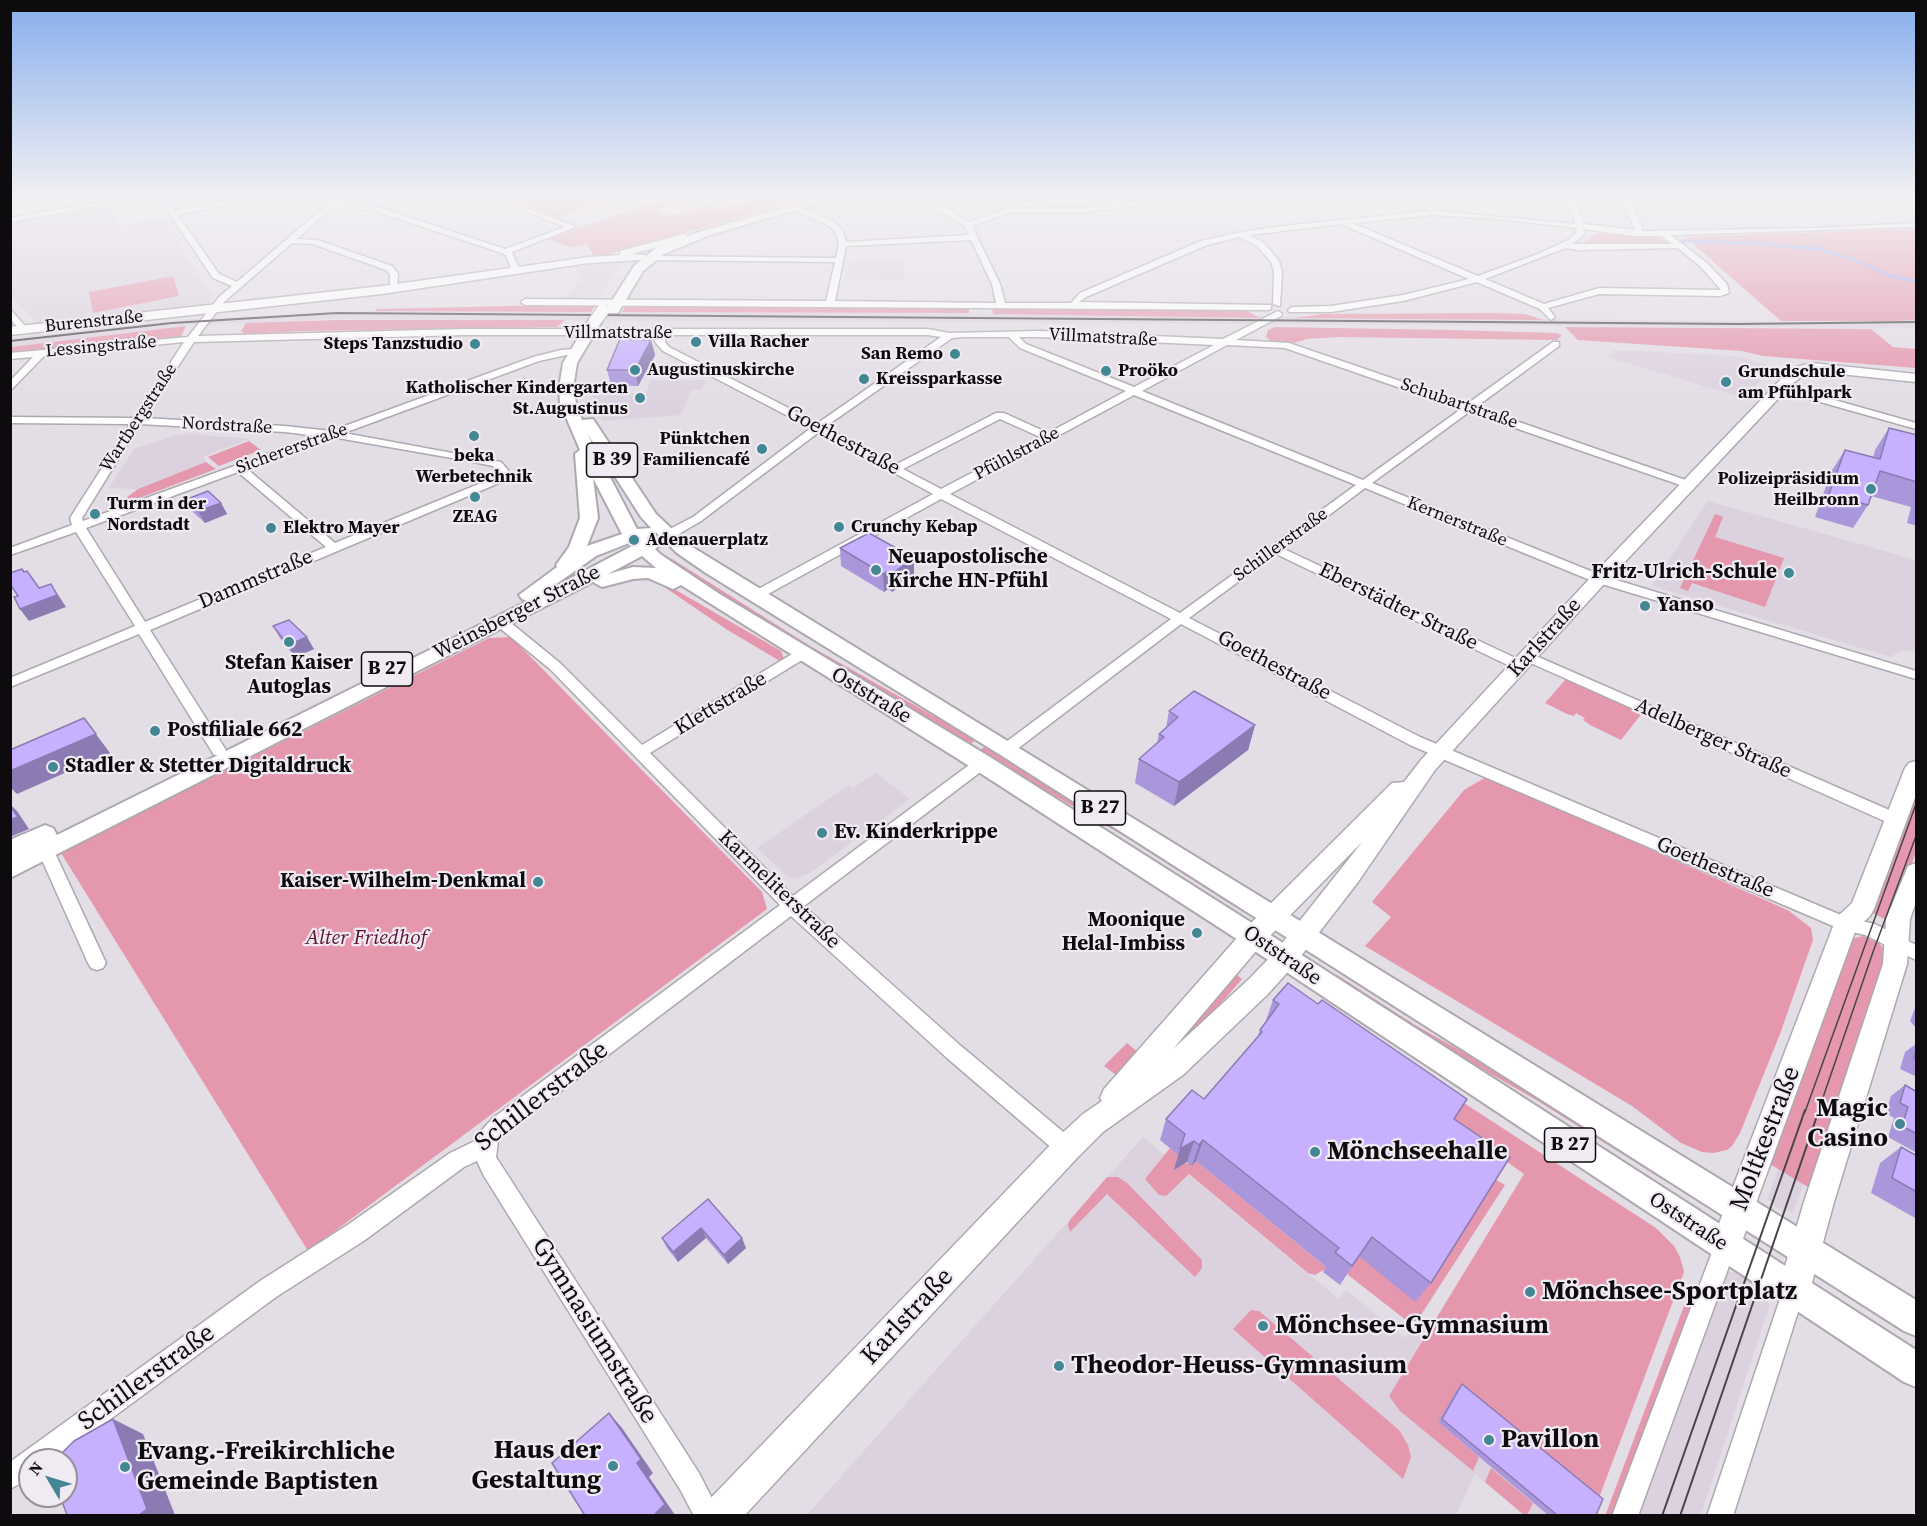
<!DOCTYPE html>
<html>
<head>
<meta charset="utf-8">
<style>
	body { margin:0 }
	#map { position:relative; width:1927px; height:1526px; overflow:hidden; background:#e3dde5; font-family:"Source Serif 4",serif }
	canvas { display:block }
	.frame { position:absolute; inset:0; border:12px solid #0d0b0e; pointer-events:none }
	.north { position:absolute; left:18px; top:1448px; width:60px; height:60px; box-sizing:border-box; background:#f0eaf2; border:2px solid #959197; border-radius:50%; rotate:308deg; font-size:16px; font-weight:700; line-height:24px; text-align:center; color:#0d0b0e }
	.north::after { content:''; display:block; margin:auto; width:21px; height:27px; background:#428793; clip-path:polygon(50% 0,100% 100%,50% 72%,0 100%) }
</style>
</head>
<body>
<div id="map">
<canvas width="1927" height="1526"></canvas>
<div class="frame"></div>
<div class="north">N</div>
</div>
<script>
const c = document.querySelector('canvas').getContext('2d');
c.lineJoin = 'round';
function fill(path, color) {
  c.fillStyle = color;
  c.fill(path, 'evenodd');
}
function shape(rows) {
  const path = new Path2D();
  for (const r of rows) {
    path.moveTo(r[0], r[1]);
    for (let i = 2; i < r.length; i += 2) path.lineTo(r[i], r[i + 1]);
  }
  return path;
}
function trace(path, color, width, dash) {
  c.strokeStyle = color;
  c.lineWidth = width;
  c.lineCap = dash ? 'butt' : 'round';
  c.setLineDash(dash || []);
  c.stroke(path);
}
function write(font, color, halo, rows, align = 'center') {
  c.font = font + ' "Source Serif 4",serif';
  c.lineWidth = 4.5;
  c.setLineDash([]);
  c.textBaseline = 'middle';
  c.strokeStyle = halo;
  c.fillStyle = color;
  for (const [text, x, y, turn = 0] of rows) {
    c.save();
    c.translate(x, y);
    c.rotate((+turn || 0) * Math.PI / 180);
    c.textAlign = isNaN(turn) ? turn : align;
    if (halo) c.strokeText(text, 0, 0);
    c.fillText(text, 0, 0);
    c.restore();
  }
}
fill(shape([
	[110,205,118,226,164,218,197,273,213,293,209,303,205,306,40,326,11,296,10,223],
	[616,261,622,262,599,298,566,298,580,279,574,267],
	[849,262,904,262,904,280,846,279],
	[375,311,951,313,1822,322,1916,320,1916,328,332,319,186,326,11,347,11,338,25,336,190,319],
	[1614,350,1738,356,1774,367,1744,398,1607,357],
	[651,380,706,380,701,390,691,390,681,415,602,421,591,392,646,393],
	[192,434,249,439,203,457,206,462,138,489,109,488,134,449,177,435],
	[1708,501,1916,560,1916,653,1902,650,1891,657,1652,586],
	[876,773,910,799,810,873,796,878,789,878,757,848,849,785,853,788],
	[1143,1137,1339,1299,1346,1290,1405,1338,1414,1326,1604,1474,1588,1515,1523,1515,1475,1474,1456,1515,806,1516],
	[1778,1169,1803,1184,1793,1213,1777,1208,1767,1199],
	[1728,1272,1740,1272,1765,1287,1769,1307,1701,1515,1635,1516,1723,1278]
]), '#dcd1df');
fill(shape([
	[498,197,620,197,555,218],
	[669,197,697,197,658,210,670,216,706,206,720,209,757,197,813,197,605,255,594,256,587,244,570,247,546,239],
	[1916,229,1916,320,1896,321,1781,321,1685,237],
	[1595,234,1655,237,1669,243,1583,243],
	[173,276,179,296,93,313,89,292],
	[596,304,591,312,375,311,377,309],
	[632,306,845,307,969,309,969,313,622,312,625,307],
	[992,307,1243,309,1260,318,993,314],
	[1492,313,1525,314,1544,320,1293,318,1323,314],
	[336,320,565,320,557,327,302,331,245,334,241,331,246,323],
	[186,326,181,337,11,353,11,347],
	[1275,327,1453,330,1556,333,1562,335,1557,340,1338,337,1307,339,1294,343,1271,341,1266,337,1268,330],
	[1565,327,1871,329,1893,347,1916,349,1916,368,1763,356,1742,351,1578,340],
	[249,441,261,450,219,466,208,457],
	[206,462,216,469,126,503,122,501,138,489],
	[1715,514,1723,517,1715,537,1784,558,1765,607,1692,583,1688,591,1680,588],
	[672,559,810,646,976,740,969,745,668,561],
	[657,579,781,651,784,659,778,660,726,629,660,584],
	[511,637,762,892,767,909,308,1251,61,853,489,638],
	[1566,679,1572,679,1643,712,1621,740,1590,725,1583,720,1585,718,1576,713,1574,716,1567,714,1545,703],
	[986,746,1230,899,1227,902,1124,836,978,751],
	[1486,777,1774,904,1789,911,1811,928,1813,940,1780,1034,1740,1133,1732,1146,1727,1150,1713,1153,1702,1152,1681,1143,1632,1106,1365,946,1391,917,1372,902,1464,790],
	[1916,785,1916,852,1890,922,1869,911],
	[1863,936,1879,943,1888,955,1811,1189,1770,1164,1852,939],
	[1236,974,1242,979,1217,1008,1172,1052,1169,1049,1219,996],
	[1337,975,1415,1025,1513,1080,1668,1175,1665,1181,1538,1101,1397,1020,1333,980],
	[1127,1043,1140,1054,1116,1075,1104,1066],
	[1464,1103,1656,1228,1674,1246,1680,1257,1684,1272,1597,1503,1458,1389,1438,1422,1479,1457,1473,1471,1400,1411,1389,1396,1524,1174,1452,1123],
	[1170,1148,1179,1155,1184,1164,1196,1161,1327,1268,1315,1275,1308,1273,1189,1174,1166,1196,1159,1195,1145,1179],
	[1107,1177,1118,1177,1127,1183,1202,1260,1202,1268,1195,1277,1107,1194,1070,1232,1068,1225,1070,1220],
	[1493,1178,1505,1185,1417,1321,1407,1321,1347,1274,1359,1256],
	[1687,1298,1693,1302,1612,1515,1605,1516],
	[1251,1310,1259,1311,1399,1430,1408,1445,1411,1457,1403,1479,1233,1329],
	[1491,1468,1533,1503,1527,1515,1524,1515,1485,1482]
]), '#e497ad');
trace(shape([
	[1682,241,1751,243,1819,249,1855,260,1891,276,1916,281]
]), '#96a4f1', 3);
const street = shape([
	[130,197,146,197,10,222,10,218,130,197],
	[158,197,165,197,175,211,232,200,344,197,337,204,375,206,505,249,565,227,491,197,500,197,576,227,512,252,520,271,516,273,512,271,506,255,493,250,371,210,332,208,297,239,317,240,392,266,398,274,397,290,390,288,390,274,386,270,313,244,292,243,225,301,198,336,465,329,928,329,949,333,1039,331,1223,339,1278,311,1282,314,1281,316,1236,340,1289,343,1467,404,1553,342,1559,342,1559,346,1476,407,1694,483,1694,487,1686,487,1469,412,1372,483,1603,576,1916,671,1916,679,1595,582,1365,488,1284,549,1526,663,1528,666,1526,669,1516,669,1276,554,1189,618,1420,737,1848,918,1875,924,1916,945,1916,960,1865,935,1840,929,1410,745,1181,624,1012,753,1002,753,1000,749,1002,745,1171,619,941,499,759,599,751,599,749,596,751,593,933,494,819,432,701,521,672,538,664,538,664,532,693,517,811,428,663,351,655,342,656,335,465,335,194,342,144,418,285,426,331,431,533,357,561,350,575,349,580,352,539,361,344,433,501,462,508,470,505,479,499,483,150,630,224,747,226,751,224,755,214,755,139,634,10,687,10,678,135,626,76,532,10,555,10,548,72,525,70,518,130,424,10,423,10,417,134,418,184,342,44,356,10,391,10,381,33,357,10,359,10,353,188,337,219,297,232,286,213,278,158,197],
	[330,202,237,282,219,274,178,215,232,204,330,202],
	[665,335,928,335,941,337,818,423,669,347,665,342,665,335],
	[964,337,1009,337,1020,348,1126,391,1048,433,1004,413,996,413,895,465,825,427,952,338,964,337],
	[1019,337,1039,337,1214,345,1134,387,1026,344,1019,337],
	[1227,345,1285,348,1461,409,1363,480,1142,391,1227,345],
	[1134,395,1356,485,1180,613,950,494,1134,395],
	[1000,419,1040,437,941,489,903,469,1000,419],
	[140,424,285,432,317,436,83,521,82,518,140,424],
	[332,437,469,461,493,466,497,471,496,475,491,479,335,543,247,469,332,437],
	[238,472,326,547,145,622,86,528,238,472],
	[899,197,910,197,949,209,969,222,1041,197,1051,197,1021,209,1084,208,1171,197,1188,197,1124,208,1084,212,1008,213,972,226,1000,284,1005,303,1071,303,1080,293,1201,241,1241,232,1283,226,1429,211,1422,197,1428,197,1437,211,1576,224,1566,197,1573,197,1584,224,1635,230,1625,206,1618,197,1626,197,1633,206,1643,231,1817,228,1916,223,1916,227,1671,235,1707,263,1727,284,1729,293,1720,296,1599,294,1548,308,1555,317,1551,320,1540,309,1477,282,1403,301,1331,312,1289,312,1288,310,1292,307,1331,306,1403,295,1469,279,1341,224,1249,235,1263,242,1279,261,1282,272,1280,306,1273,304,1274,272,1271,262,1257,246,1240,237,1207,245,1086,297,1079,302,1271,305,1271,309,1268,310,525,305,521,302,525,299,826,301,835,262,650,260,646,258,650,256,836,258,839,244,835,231,827,225,794,210,797,206,833,221,842,230,846,242,969,235,965,226,943,213,899,197],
	[1434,215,1497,219,1577,228,1576,233,1568,240,1538,254,1478,276,1352,223,1434,215],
	[1584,229,1632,236,1661,236,1672,244,1572,244,1583,236,1584,229],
	[971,240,992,284,996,303,835,301,846,246,971,240],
	[1565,248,1578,250,1678,248,1701,267,1721,290,1599,288,1544,304,1485,279,1565,248],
	[10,309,26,327,26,331,20,331,10,318,10,309],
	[1781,385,1916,423,1916,429,1778,390,1778,386,1781,385],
	[501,618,506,619,560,663,642,745,797,651,807,651,809,654,807,657,650,753,793,896,977,759,987,759,990,763,987,767,804,906,961,1046,1074,1141,1077,1148,1074,1155,1067,1158,1060,1155,947,1058,791,916,507,1132,498,1141,496,1157,699,1473,721,1516,694,1516,681,1491,484,1176,477,1161,464,1167,365,1240,276,1297,55,1460,30,1460,30,1478,10,1489,10,1462,260,1281,349,1224,450,1153,479,1139,482,1130,493,1118,780,905,550,669,496,625,494,622,501,618],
	[1529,653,1903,816,1905,820,1903,824,1897,826,1891,824,1524,660,1522,657,1524,654,1529,653],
	[46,845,52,847,54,851,106,963,103,968,97,970,91,968,88,963,38,851,40,847,46,845],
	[1725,1236,1733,1239,1736,1247,1638,1516,1612,1516,1714,1247,1717,1239,1725,1236],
	[1794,1279,1802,1282,1805,1290,1733,1516,1707,1516,1783,1290,1786,1282,1794,1279]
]);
const secondary = shape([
	[684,234,689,237,688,239,632,254,645,255,645,259,641,260,589,263,382,294,10,335,10,327,382,286,589,257,620,255,620,251,684,234],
	[1812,363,1916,374,1916,382,1812,371,1806,373,1792,384,1605,583,1435,770,1358,882,1294,965,1267,995,1183,1075,1103,1132,1077,1158,744,1516,701,1516,706,1503,1057,1138,1083,1114,1102,1101,1100,1098,1104,1089,1244,930,1392,783,1404,782,1421,760,1593,575,1782,378,1796,367,1812,363],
	[1363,841,1276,951,1249,979,1173,1049,1262,944,1363,841],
	[1916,761,1916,795,1874,909,1870,916,1856,929,1740,1247,1736,1258,1725,1262,1714,1258,1710,1247,1834,924,1837,917,1852,903,1905,768,1909,763,1916,761],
	[1916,863,1916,902,1910,919,1907,964,1834,1202,1810,1290,1805,1301,1794,1306,1783,1301,1778,1290,1804,1202,1883,964,1886,919,1908,866,1916,863]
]);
const primary = shape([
	[824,197,840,197,710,235,664,254,643,271,618,313,608,313,606,310,634,266,656,248,702,231,824,197],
	[595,317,602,321,577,363,573,388,576,403,582,420,593,419,656,514,689,545,1916,1300,1916,1336,1904,1331,999,754,706,573,677,553,665,541,655,549,660,554,718,593,990,757,1244,918,1916,1350,1916,1387,1904,1382,1226,932,974,769,681,585,673,589,648,578,633,579,602,587,593,582,10,878,10,840,45,825,53,828,57,835,528,601,522,599,519,595,557,567,556,565,569,547,580,518,575,454,580,450,560,403,559,388,563,363,590,318,595,317],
	[587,433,641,517,651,528,637,529,587,433],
	[593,478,622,534,587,546,598,518,593,478],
	[656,532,660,537,645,538,653,536,656,532],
	[629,543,632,546,548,590,596,556,629,543],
	[642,556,656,568,633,567,608,574,642,556]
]);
trace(street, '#aea8b0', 3);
trace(secondary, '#aea8b0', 3);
trace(primary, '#aea8b0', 4);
fill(street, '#fff');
fill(secondary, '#fff');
fill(primary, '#fff');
trace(shape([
	[1805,1112,1916,804],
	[1818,1112,1873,952,1916,836]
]), '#484549', 1.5);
trace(shape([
	[1662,1516,1805,1110],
	[1680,1516,1819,1110]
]), '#484549', 2);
trace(shape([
	[10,341,172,323,337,313,1738,324,1916,322]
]), '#484549', 2);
const primaryBridge = shape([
	[595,321,603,310]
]);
trace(primaryBridge, '#aea8b0', 14, []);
trace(primaryBridge, '#fff', 12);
fill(shape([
	[651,340,655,355,638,386,611,385,607,370],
	[1889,428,1917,435,1917,526,1907,523,1911,507,1871,496,1868,505,1853,528,1815,517,1831,472,1845,450,1873,458,1875,450],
	[185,500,221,503,227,514,205,523,192,511],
	[840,548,914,576,892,592,888,589,884,592,841,566],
	[273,626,314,649,295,657,280,638],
	[1169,711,1255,725,1248,750,1174,806,1135,783,1139,759,1157,743,1159,734,1166,728],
	[1273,1000,1454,1119,1431,1283,1415,1302,1359,1256,1340,1285,1323,1272,1326,1267,1196,1161,1192,1166,1187,1162,1174,1170,1178,1155,1160,1140,1166,1119,1204,1099,1257,1038,1260,1030,1265,1023],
	[1917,1003,1917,1029,1910,1021],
	[1917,1041,1917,1077,1900,1069,1905,1052,1916,1044],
	[1905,1085,1917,1110,1917,1153,1888,1137,1894,1118,1886,1113,1891,1096],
	[1901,1147,1917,1156,1917,1219,1871,1193,1880,1163],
	[708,1199,746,1248,728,1264,706,1238,678,1262,667,1248,662,1238],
	[1462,1384,1596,1515,1548,1515,1438,1422,1458,1388]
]), '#aa97db');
fill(shape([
	[651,340,655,355,638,386,635,370],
	[221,503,227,514,205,523,198,511],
	[914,558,914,576,892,592,891,574],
	[887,572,888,589,884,592,883,574],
	[51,584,66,607,29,621,20,609,47,599],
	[307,637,314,649,295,657,288,645],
	[84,718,110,753,17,794,10,787,10,771],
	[1255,725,1248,750,1174,806,1179,782],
	[10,804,17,811,29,829,10,837],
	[1203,1140,1196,1161,1192,1166,1199,1145],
	[1194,1141,1187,1162,1174,1170,1180,1149],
	[701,1228,706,1238,678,1262,673,1252],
	[742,1238,746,1248,728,1264,724,1255],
	[609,1413,622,1428,653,1473,649,1477,675,1515,654,1515,637,1463],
	[113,1419,143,1434,175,1515,139,1515]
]), '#8b7bb2');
const building = shape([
	[620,339,651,340,635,370,607,370,620,339],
	[1889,428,1917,435,1917,482,1880,471,1868,505,1829,494,1845,450,1880,459,1889,428],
	[208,491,221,503,198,511,185,500,208,491],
	[869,533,914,558,891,574,887,572,883,574,840,548,869,533],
	[22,569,24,572,27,571,39,588,51,584,57,595,20,609,14,597,18,596,10,584,10,573,22,569],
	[289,620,307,637,288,645,273,626,289,620],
	[1194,691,1255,725,1179,782,1139,759,1164,737,1159,734,1178,717,1169,711,1194,691],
	[84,718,96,734,10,771,10,750,84,718],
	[10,806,18,817,10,820,10,806],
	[1288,983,1318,1004,1322,1000,1467,1099,1454,1119,1510,1157,1431,1283,1372,1237,1352,1266,1335,1252,1339,1248,1203,1140,1199,1145,1194,1141,1180,1149,1185,1134,1166,1119,1192,1090,1204,1099,1262,1032,1260,1030,1279,1004,1273,1000,1288,983],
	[1917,1048,1917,1059,1914,1058,1917,1048],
	[1905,1085,1917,1092,1917,1134,1902,1126,1908,1107,1900,1103,1905,1085],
	[1901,1147,1917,1156,1917,1192,1892,1178,1901,1147],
	[708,1199,742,1238,724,1255,701,1228,673,1252,662,1238,708,1199],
	[1462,1384,1603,1499,1596,1515,1557,1515,1442,1419,1462,1384],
	[609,1413,641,1459,637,1463,665,1504,654,1515,583,1515,584,1514,552,1463,609,1413],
	[113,1419,147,1509,139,1515,67,1515,60,1496,66,1496,66,1460,55,1460,74,1441,113,1419]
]);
fill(building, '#c6b0ff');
trace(building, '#8b7bb2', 1.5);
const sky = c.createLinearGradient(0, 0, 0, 410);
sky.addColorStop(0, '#87aeec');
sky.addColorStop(0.48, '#f2f0f3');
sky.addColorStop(1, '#f2f0f300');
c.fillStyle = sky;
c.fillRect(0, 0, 1927, 410);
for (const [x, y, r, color] of [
	[696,342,6,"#428793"],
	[475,344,6,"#428793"],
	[955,354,6,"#428793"],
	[635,370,6,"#428793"],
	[1106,371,6,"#428793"],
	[864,379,6,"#428793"],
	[1726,382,6,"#428793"],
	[640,398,6,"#428793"],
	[474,436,6,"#428793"],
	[762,449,6,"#428793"],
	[1871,489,6,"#428793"],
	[475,497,6,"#428793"],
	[95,514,6,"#428793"],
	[839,527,6,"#428793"],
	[271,528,6,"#428793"],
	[634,540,6,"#428793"],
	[876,570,6,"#428793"],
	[1789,573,6,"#428793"],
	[1645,606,6,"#428793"],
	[289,642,6,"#428793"],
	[155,731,6,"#428793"],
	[53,767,6,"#428793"],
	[822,833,6,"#428793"],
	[538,882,6,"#428793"],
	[1197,933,6,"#428793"],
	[1900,1124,6,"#428793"],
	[1315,1152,6,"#428793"],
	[1530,1292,6,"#428793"],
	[1263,1326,6,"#428793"],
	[1059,1366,6,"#428793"],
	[1489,1440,6,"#428793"],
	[613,1466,6,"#428793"],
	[125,1467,6,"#428793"]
]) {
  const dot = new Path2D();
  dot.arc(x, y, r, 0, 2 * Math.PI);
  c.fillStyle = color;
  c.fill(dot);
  trace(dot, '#f0eaf2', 2);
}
write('18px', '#0d0b0e', '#f0eaf2', [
	["Burenstraße",94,322,-6],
	["Villmatstraße",618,333],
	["Villmatstraße",1103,338,3],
	["Lessingstraße",101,347,-5],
	["Schubartstraße",1459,404,19],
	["Wartbergstraße",139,418,-57],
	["Nordstraße",227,426,3],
	["Sichererstraße",292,449,-20],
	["Pfühlstraße",1017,454,-28],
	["Kernerstraße",1457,522,22],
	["Schillerstraße",1281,545,-36]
]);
write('bold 18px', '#0d0b0e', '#f0eaf2', [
	["Villa Racher",708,342],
	["Steps Tanzstudio",463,344,"right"],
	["San Remo",943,354,"right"],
	["Augustinuskirche",647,370],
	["Proöko",1118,371],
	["Grundschule",1738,372],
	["am Pfühlpark",1738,393],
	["Kreissparkasse",876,379],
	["Katholischer Kindergarten",628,388,"right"],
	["St.Augustinus",628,409,"right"],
	["Pünktchen",750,439,"right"],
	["Familiencafé",750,460,"right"],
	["beka",474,456,"center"],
	["Werbetechnik",474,477,"center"],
	["Polizeipräsidium",1859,479,"right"],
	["Heilbronn",1859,500,"right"],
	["Turm in der",107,504],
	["Nordstadt",107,525],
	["ZEAG",475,517,"center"],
	["Crunchy Kebap",851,527],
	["Elektro Mayer",283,528],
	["Adenauerplatz",646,540]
], 'left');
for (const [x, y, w] of [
	[612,460,51],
	[387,669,51],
	[1100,808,51],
	[1570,1145,51]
]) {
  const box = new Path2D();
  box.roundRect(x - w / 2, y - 17, w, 34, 4.5);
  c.fillStyle = '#f0eaf2';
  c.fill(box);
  trace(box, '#0d0b0e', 1.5);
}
write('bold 20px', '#0d0b0e', null, [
	["B 39",612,460],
	["B 27",387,669],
	["B 27",1100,808],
	["B 27",1570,1145]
]);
write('21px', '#0d0b0e', '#f0eaf2', [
	["Goethestraße",843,441,28],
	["Dammstraße",256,580,-23],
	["Eberstädter Straße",1398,607,26],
	["Weinsberger Straße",517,613,-27],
	["Karlstraße",1545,638,-48],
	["Goethestraße",1274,666,28],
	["Oststraße",871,696,31],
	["Klettstraße",721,704,-31],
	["Adelberger Straße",1713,739,24],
	["Goethestraße",1715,868,23],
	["Karmeliterstraße",779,890,44],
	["Oststraße",1282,956,34],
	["Oststraße",1688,1222,33]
]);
write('bold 21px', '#0d0b0e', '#f0eaf2', [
	["Neuapostolische",888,558],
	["Kirche HN-Pfühl",888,582],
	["Fritz-Ulrich-Schule",1777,573,"right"],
	["Yanso",1657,606],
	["Stefan Kaiser",289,664,"center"],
	["Autoglas",289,688,"center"],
	["Postfiliale 662",167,731],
	["Stadler & Stetter Digitaldruck",65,767],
	["Ev. Kinderkrippe",834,833],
	["Kaiser-Wilhelm-Denkmal",526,882,"right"],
	["Moonique",1185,921,"right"],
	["Helal-Imbiss",1185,945,"right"]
], 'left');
write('italic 21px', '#5f1131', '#f0eaf2', [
	["Alter Friedhof",366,939]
]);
write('26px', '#0d0b0e', '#f0eaf2', [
	["Schillerstraße",542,1097,-38],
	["Moltkestraße",1766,1139,-69],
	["Karlstraße",908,1317,-47],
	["Gymnasiumstraße",594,1331,58],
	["Schillerstraße",147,1378,-36]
]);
write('bold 26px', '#0d0b0e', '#f0eaf2', [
	["Magic",1888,1109,"right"],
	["Casino",1888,1139,"right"],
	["Mönchseehalle",1327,1152],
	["Mönchsee-Sportplatz",1542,1292],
	["Mönchsee-Gymnasium",1275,1326],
	["Theodor-Heuss-Gymnasium",1071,1366],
	["Pavillon",1501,1440],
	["Haus der",601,1451,"right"],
	["Gestaltung",601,1481,"right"],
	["Evang.-Freikirchliche",137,1452],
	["Gemeinde Baptisten",137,1482]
], 'left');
</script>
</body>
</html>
